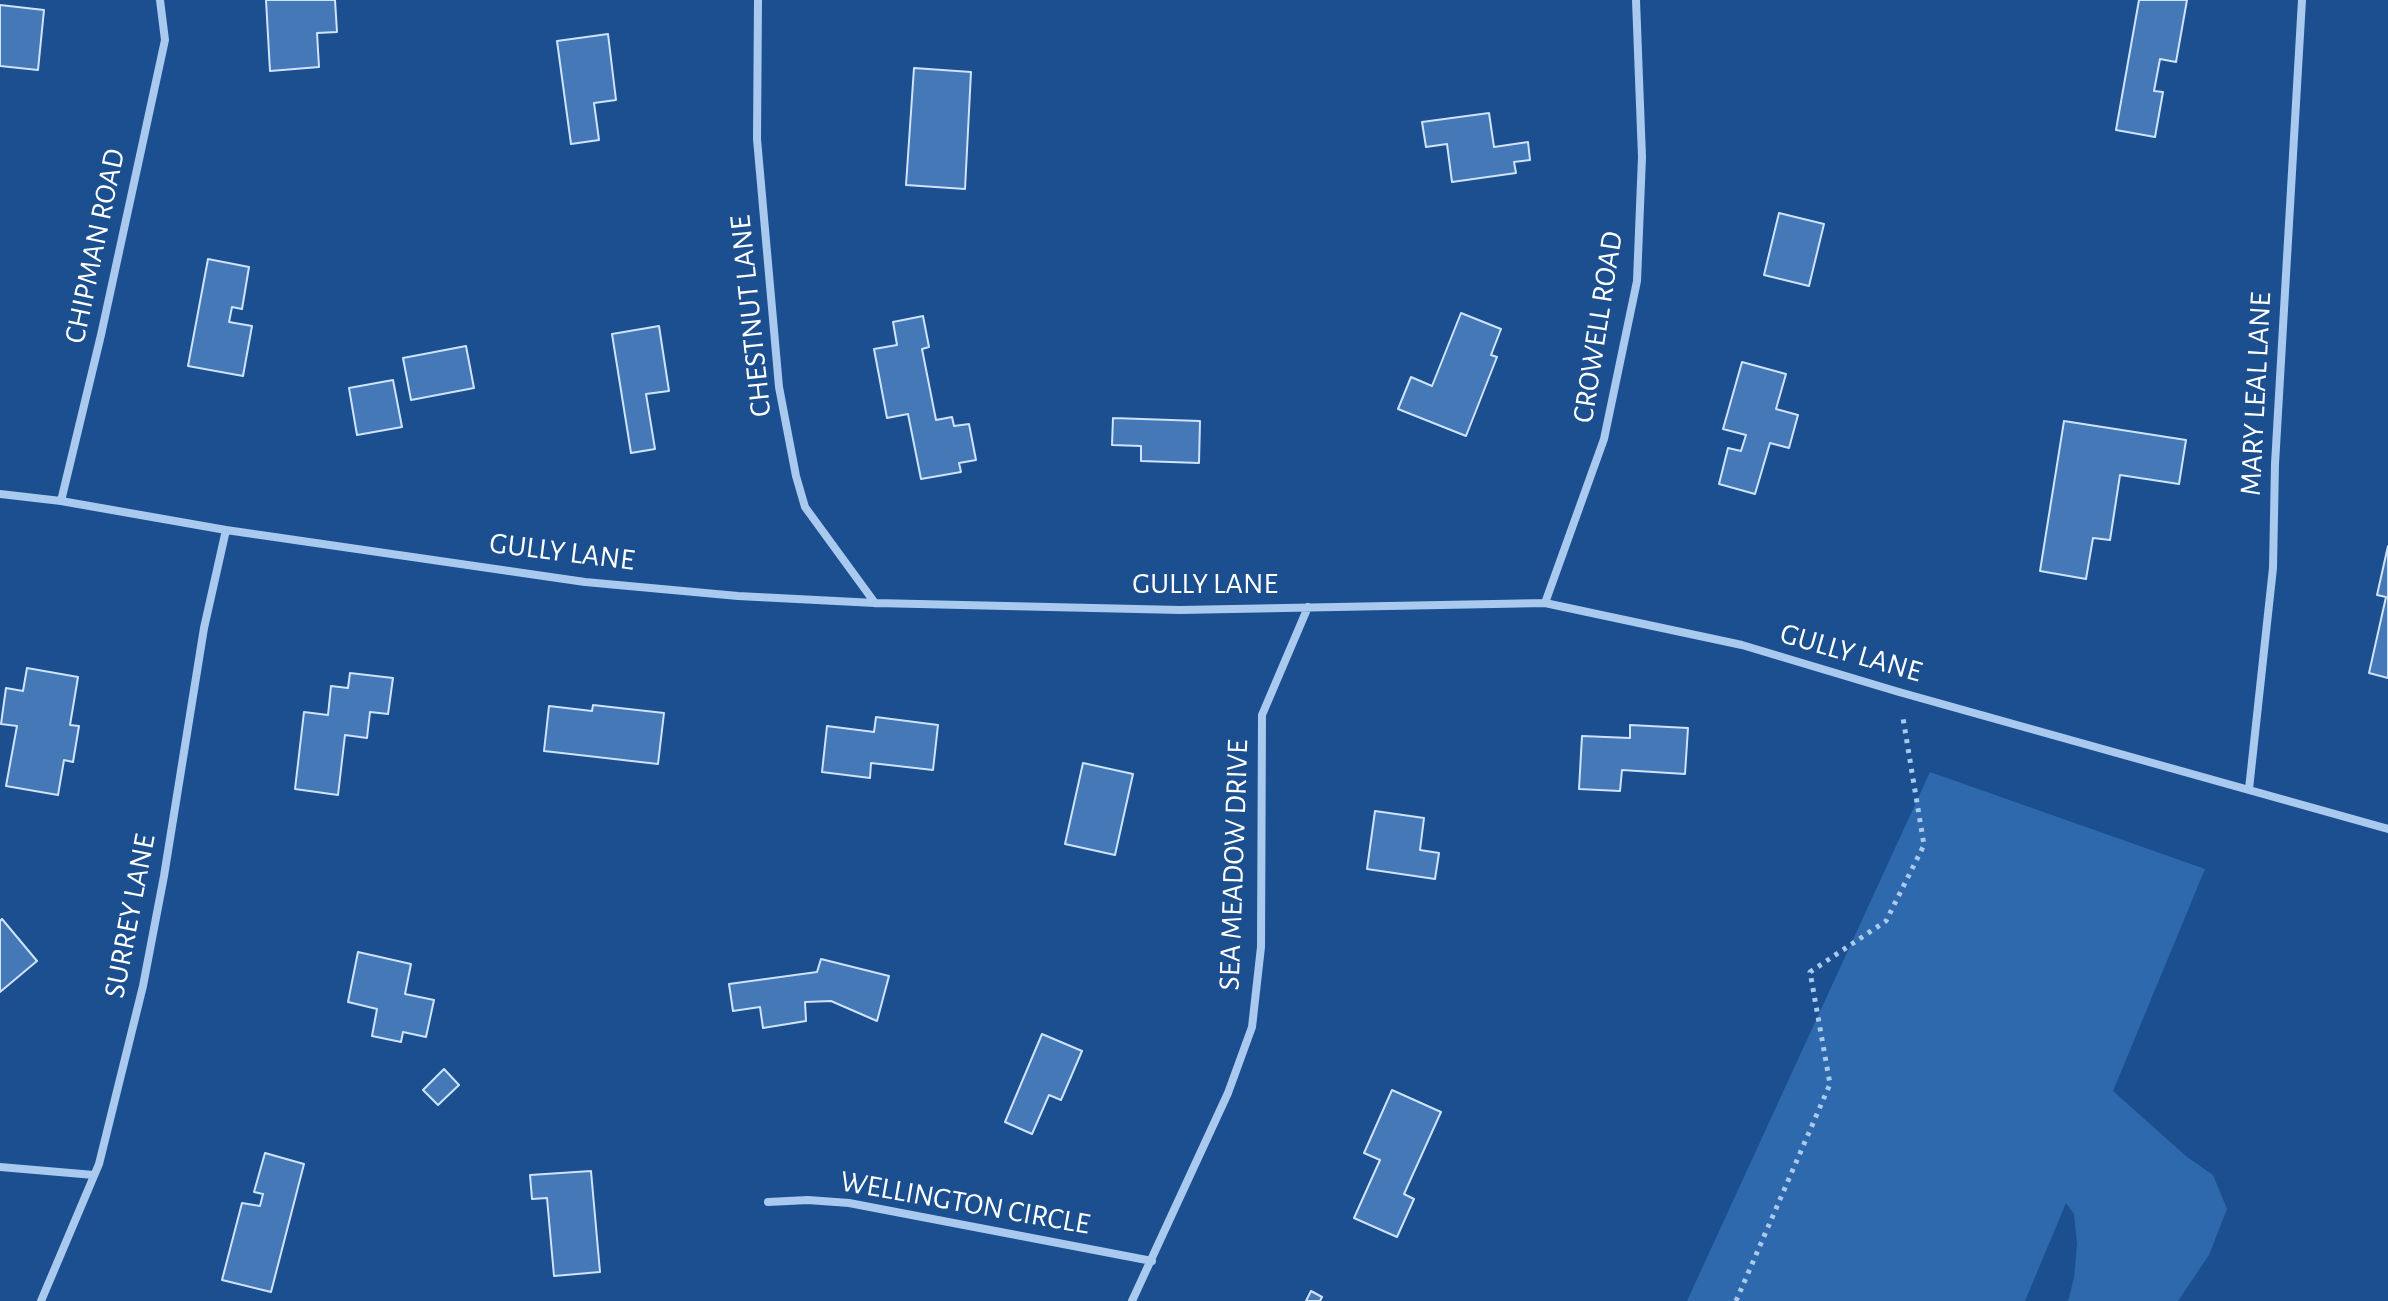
<!DOCTYPE html>
<html>
<head>
<meta charset="utf-8">
<style>
	body { margin:0 }
	canvas { display:block; background:#1b4f8f }
</style>
</head>
<body>
<canvas width="2388" height="1301"></canvas>
<script>
const c = document.querySelector('canvas').getContext('2d');
c.lineJoin = 'round';
function fill(path, color) {
  c.fillStyle = color;
  c.fill(path, 'evenodd');
}
function shape(rows) {
  const path = new Path2D();
  for (const r of rows) {
    path.moveTo(r[0], r[1]);
    for (let i = 2; i < r.length; i += 2) path.lineTo(r[i], r[i + 1]);
  }
  return path;
}
function trace(path, color, width, dash) {
  c.strokeStyle = color;
  c.lineWidth = width;
  c.lineCap = dash ? 'butt' : 'round';
  c.setLineDash(dash || []);
  c.stroke(path);
}
function write(font, color, halo, rows, align = 'center') {
  c.font = font + ' "Alegreya Sans",sans-serif';
  c.lineWidth = 8;
  c.setLineDash([]);
  c.textBaseline = 'middle';
  c.strokeStyle = halo;
  c.fillStyle = color;
  for (const [text, x, y, turn = 0] of rows) {
    c.save();
    c.translate(x, y);
    c.rotate((+turn || 0) * Math.PI / 180);
    c.textAlign = isNaN(turn) ? turn : align;
    if (halo) c.strokeText(text, 0, 0);
    c.fillText(text, 0, 0);
    c.restore();
  }
}
fill(shape([
	[1930,772,2205,869,2113,1091,2187,1157,2213,1175,2227,1209,2209,1255,2178,1301,2068,1301,2074,1278,2077,1244,2074,1214,2066,1203,2025,1301,1687,1301]
]), '#2e69ad');
const building = shape([
	[266,0,335,0,337,32,317,33,319,67,270,71,266,0],
	[2139,0,2187,0,2176,62,2160,59,2154,91,2163,92,2155,137,2116,130,2139,0],
	[0,5,44,10,38,70,0,66,0,5],
	[608,34,616,100,594,103,599,140,571,144,557,41,608,34],
	[914,68,971,72,965,189,906,185,914,68],
	[1489,113,1494,147,1528,142,1530,160,1514,162,1516,173,1452,182,1447,144,1426,147,1422,122,1489,113],
	[1779,213,1824,224,1809,286,1764,275,1779,213],
	[208,259,249,267,242,309,232,307,229,322,252,326,243,376,188,366,208,259],
	[1461,313,1501,329,1491,355,1497,357,1466,436,1398,409,1411,377,1432,386,1461,313],
	[923,316,929,347,922,349,936,420,952,417,954,426,969,424,976,460,959,463,961,472,921,479,908,414,887,418,874,349,897,345,893,322,923,316],
	[659,326,669,391,646,394,655,449,631,453,612,334,659,326],
	[466,346,474,388,411,400,403,358,466,346],
	[1742,362,1786,374,1776,409,1798,415,1789,448,1770,443,1755,494,1719,484,1728,448,1741,451,1746,435,1723,429,1742,362],
	[393,380,402,427,357,435,349,388,393,380],
	[1113,418,1200,421,1199,463,1141,461,1141,446,1112,445,1113,418],
	[2064,421,2186,440,2179,484,2120,475,2110,540,2093,538,2086,579,2040,571,2064,421],
	[2388,546,2388,678,2369,673,2386,597,2377,595,2388,546],
	[27,668,78,677,70,725,79,726,73,762,64,760,58,795,6,786,17,726,1,724,6,688,23,691,27,668],
	[350,673,393,678,388,714,370,712,367,738,345,735,338,795,295,789,304,712,328,715,331,686,348,688,350,673],
	[593,705,664,713,658,764,544,751,549,706,592,711,593,705],
	[876,717,938,725,933,770,871,763,870,778,822,772,827,726,874,732,876,717],
	[1630,725,1688,728,1685,774,1622,770,1620,791,1579,789,1582,736,1630,738,1630,725],
	[1083,763,1133,774,1115,855,1065,844,1083,763],
	[1375,811,1424,818,1420,850,1439,853,1435,879,1367,869,1375,811],
	[2,919,37,961,0,992,0,921,2,919],
	[358,952,411,964,405,994,434,1000,426,1037,403,1032,401,1042,372,1036,377,1009,348,1002,358,952],
	[821,959,889,976,877,1021,831,1001,805,1002,806,1021,763,1028,760,1007,733,1011,729,984,817,972,821,959],
	[1042,1034,1082,1051,1061,1100,1049,1095,1032,1134,1005,1122,1042,1034],
	[444,1069,459,1085,438,1105,423,1090,444,1069],
	[1392,1090,1441,1112,1404,1194,1414,1199,1397,1237,1354,1218,1380,1160,1364,1153,1392,1090],
	[265,1153,304,1164,271,1292,222,1280,242,1203,260,1206,263,1194,254,1192,265,1153],
	[591,1171,600,1272,554,1276,547,1198,532,1199,530,1175,591,1171],
	[1311,1291,1322,1297,1320,1301,1306,1301,1311,1291]
]);
fill(building, '#4478b7');
trace(building, '#cfe3fa', 2);
trace(shape([
	[1736,1301,1830,1084,1810,972,1886,921,1924,845,1903,718]
]), '#a9c9ee', 5, [4, 6]);
trace(shape([
	[758,0,757,139,779,387,796,476,805,507,875,603],
	[0,494,61,501,226,530,585,582,738,596,875,603,1180,610,1545,603,1742,645,1899,692,2388,829],
	[61,501,101,335,165,40,160,0],
	[1545,603,1604,439,1637,281,1642,157,1636,0],
	[2249,789,2273,568,2275,464,2302,0],
	[0,1167,94,1175],
	[768,1202,808,1200,849,1203,1152,1261],
	[41,1301,99,1164,143,986,164,876,204,628,226,530],
	[1132,1301,1228,1093,1252,1027,1261,947,1262,715,1308,607]
]), '#a9c9ee', 8);
write('30px', '#fff', '#1b4f8f', [
	["CHIPMAN ROAD",95,246,-78],
	["CHESTNUT LANE",751,316,-96],
	["CROWELL ROAD",1598,327,-81],
	["MARY LEAL LANE",2256,394,-87],
	["GULLY LANE",562,552,7],
	["GULLY LANE",1205,584],
	["GULLY LANE",1851,653,16],
	["SEA MEADOW DRIVE",1234,865,-88],
	["SURREY LANE",130,916,-79],
	["WELLINGTON CIRCLE",965,1203,10]
]);
</script>
</body>
</html>
